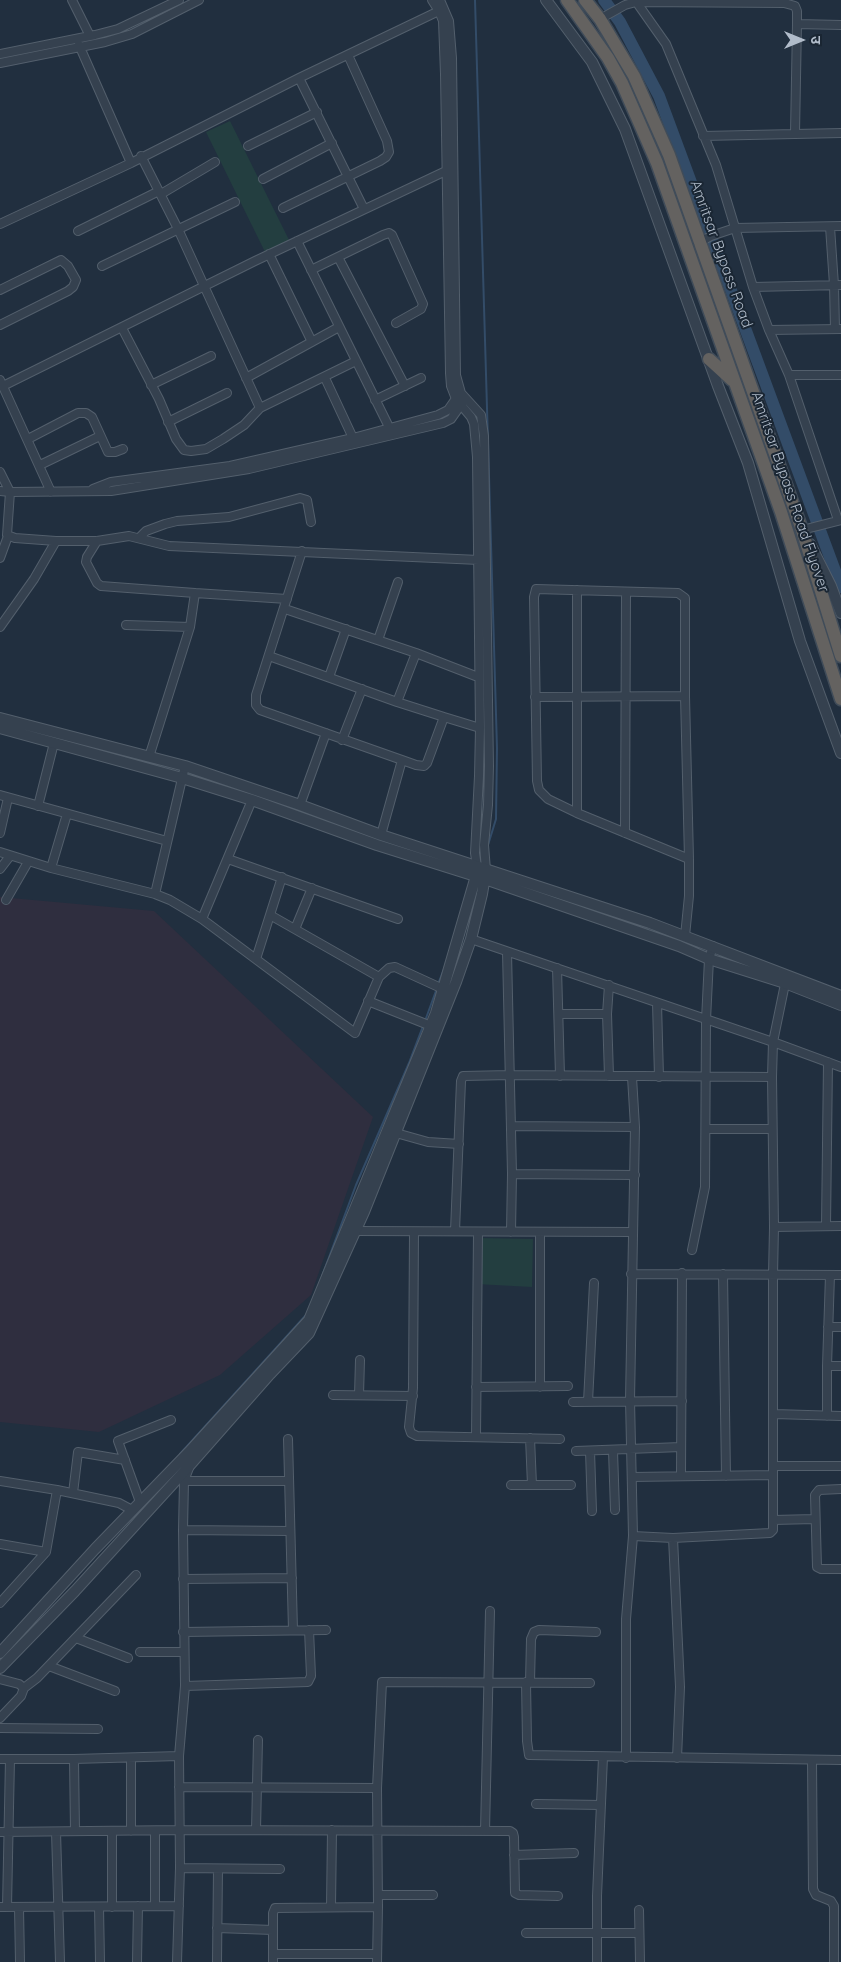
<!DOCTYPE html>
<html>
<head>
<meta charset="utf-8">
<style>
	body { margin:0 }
	#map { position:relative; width:841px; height:1962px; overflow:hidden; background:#212f3f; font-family:Quicksand,"Noto Sans Devanagari",sans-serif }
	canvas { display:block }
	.north { position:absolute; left:776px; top:15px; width:50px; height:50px; -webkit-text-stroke:4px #1a2633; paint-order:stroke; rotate:90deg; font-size:14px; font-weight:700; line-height:20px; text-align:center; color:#b1bcca }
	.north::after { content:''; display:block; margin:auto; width:18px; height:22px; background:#b1bcca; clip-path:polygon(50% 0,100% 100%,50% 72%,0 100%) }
</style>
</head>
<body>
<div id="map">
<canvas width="841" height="1962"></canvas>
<div class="north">उ</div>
</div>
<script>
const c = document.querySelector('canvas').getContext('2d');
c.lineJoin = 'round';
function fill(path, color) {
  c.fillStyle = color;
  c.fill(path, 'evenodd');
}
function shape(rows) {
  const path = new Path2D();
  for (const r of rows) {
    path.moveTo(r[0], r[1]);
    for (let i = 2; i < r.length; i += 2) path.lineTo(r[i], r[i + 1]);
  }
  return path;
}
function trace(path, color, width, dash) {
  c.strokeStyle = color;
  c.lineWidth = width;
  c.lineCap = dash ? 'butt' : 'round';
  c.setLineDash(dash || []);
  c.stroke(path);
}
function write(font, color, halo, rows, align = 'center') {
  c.font = font + ' Quicksand,sans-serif';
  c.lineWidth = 4;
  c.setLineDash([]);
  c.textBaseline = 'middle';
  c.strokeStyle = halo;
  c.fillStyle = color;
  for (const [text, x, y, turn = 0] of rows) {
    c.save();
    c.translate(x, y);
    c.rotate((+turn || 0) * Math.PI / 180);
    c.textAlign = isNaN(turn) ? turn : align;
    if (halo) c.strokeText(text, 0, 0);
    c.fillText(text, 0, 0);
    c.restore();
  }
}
fill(shape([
	[0,897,154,911,373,1117,311,1295,220,1375,99,1432,0,1422]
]), '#2f2e3f');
fill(shape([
	[230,121,289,240,265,252,206,132],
	[477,1238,533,1239,532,1287,476,1284]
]), '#233e40');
trace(shape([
	[475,0,497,748,496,819,488,845],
	[438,984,444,969],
	[425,1021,437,988],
	[322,1276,356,1185,409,1063,423,1026],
	[180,1454,306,1315]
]), '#334c68', 2);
trace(shape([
	[604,0,620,22,659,96,841,587]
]), '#334c68', 12);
const minor = shape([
	[72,0,90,36],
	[432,0,439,11,443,21,445,74,450,373,451,386,456,399,471,417,474,424,477,457,480,728,479,776,475,853,477,867],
	[440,0,449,21,452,58,456,375,461,393,481,415,484,436,489,766,488,805,484,845,486,870],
	[635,0,666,44,716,165,753,287,769,330,789,375,838,520],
	[600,19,625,5,636,2,784,3,795,6,797,11,797,24,841,25],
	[79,45,131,163],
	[0,54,95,35,118,29,179,0],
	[0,63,105,42,132,34,199,0],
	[299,78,364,209],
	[795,133,797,24],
	[703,136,841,133],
	[248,146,317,112],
	[141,156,178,229,260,408],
	[263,179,332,143],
	[161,194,215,162],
	[283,208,380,161,386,157,389,152,387,141,348,55],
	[0,224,131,163,299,78,443,9],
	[830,227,834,285,835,329],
	[78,231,159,191],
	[297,241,389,427],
	[698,243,711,236,735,228,841,226],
	[269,254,312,342],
	[338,257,405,386],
	[102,266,235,202],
	[311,270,383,235,389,233,392,235,423,304,421,309,396,323],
	[753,287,841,285],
	[0,290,61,260,68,266,76,280,73,287,68,291,0,325],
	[122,328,159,399,176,439,184,450,191,451,206,449,223,439,244,425,260,408,356,361],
	[769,330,841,329],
	[789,375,841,375],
	[246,378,339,327],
	[325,378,353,438],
	[0,380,51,492],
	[151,385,211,356],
	[3,386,255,261,450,169],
	[375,400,421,378],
	[168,422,227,393],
	[28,439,78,413,86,413,92,417,108,452,115,452,123,449],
	[40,465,100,436],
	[0,472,10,492,7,535,15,538,56,541],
	[93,489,111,482,230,466,353,438,438,415,448,410,457,397],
	[0,491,10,492,111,491,249,469,443,423,451,419,463,402],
	[802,530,841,520],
	[139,538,146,531,165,524,177,521,229,517,300,498,307,500,311,522],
	[97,541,87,557,86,562,97,583,101,586,195,593],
	[302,551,256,695,256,705,260,710,402,760,381,835],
	[0,558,8,536],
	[577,590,577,813],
	[285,609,416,653],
	[126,625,190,627],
	[0,627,34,579,56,541,97,541,129,536,169,546,479,560],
	[378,640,398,582],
	[269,656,397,702,444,717],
	[329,677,346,629],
	[535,697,685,696],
	[397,702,416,653,478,677],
	[342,740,362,689],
	[149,757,190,627,195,593,287,599],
	[402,760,416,765,424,766,427,763,444,717,480,728],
	[0,795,167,841],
	[300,805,326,733],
	[38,806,54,743],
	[0,833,8,798],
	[625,833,626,592],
	[0,852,51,868,155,894,170,900,202,919,355,1033,379,977,389,968,395,967,443,989],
	[228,859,398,919],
	[51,868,67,814],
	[0,869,10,856],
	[155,894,185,766],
	[6,900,28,862],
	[270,915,379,977],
	[202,919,252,800],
	[295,929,312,888],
	[685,936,689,896,689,859,685,696,685,598,678,593,536,589,534,597,537,781,539,790,548,799,577,813,689,859],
	[471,939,773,1042,841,1067],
	[507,952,512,1174,511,1232],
	[256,959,282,877],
	[557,968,560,1076],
	[368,1001,431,1026],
	[657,1003,659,1077],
	[559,1014,607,1014],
	[609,1076,607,1014,609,985],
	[511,1126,635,1127],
	[707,1129,772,1129],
	[396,1133,428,1142,459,1144],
	[512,1174,635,1175],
	[826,1226,828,1062],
	[774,1227,841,1226],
	[356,1231,633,1232],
	[455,1231,461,1081,463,1076,510,1075,772,1077],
	[414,1232,413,1388,409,1427,411,1433,417,1436,560,1439],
	[692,1250,705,1187,706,1020,709,959,713,946],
	[631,1274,841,1275],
	[723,1274,726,1476],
	[828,1327,841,1327],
	[827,1366,841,1366],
	[476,1387,568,1386],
	[540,1387,540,1232],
	[333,1395,413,1396],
	[359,1395,360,1360],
	[573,1402,682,1401],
	[588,1402,594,1283],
	[774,1414,841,1416],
	[827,1416,827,1366,830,1275],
	[476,1437,478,1233],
	[530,1438,532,1485],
	[288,1439,293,1630],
	[576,1451,681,1447],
	[590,1451,592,1511],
	[613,1451,615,1510],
	[773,1466,841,1466],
	[681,1476,682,1273],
	[632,1477,773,1475],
	[0,1481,57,1490,119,1503,132,1510],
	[184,1481,288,1481],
	[511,1485,571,1485],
	[841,1489,819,1490,815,1495,817,1567,821,1569,841,1569],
	[73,1493,78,1452,125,1460],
	[140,1502,118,1441,171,1420],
	[773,1520,815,1519],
	[183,1530,290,1531],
	[633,1536,673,1538,770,1533,773,1530,773,1275,774,1227,772,1077,773,1042,786,979],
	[673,1538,680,1687,677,1758],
	[0,1544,46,1552],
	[183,1579,292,1578],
	[0,1603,46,1552,57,1490],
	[183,1632,326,1630],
	[76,1638,128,1658],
	[140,1652,184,1652],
	[49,1666,115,1691],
	[0,1679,19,1684,24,1688,21,1696,0,1718],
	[526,1682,527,1741,529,1755,841,1760],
	[530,1682,531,1639,534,1632,539,1630,596,1632],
	[185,1686,308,1682,311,1676,309,1630],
	[24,1688,37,1678,136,1575],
	[0,1728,98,1729],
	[131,1758,131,1831],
	[626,1758,626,1619,633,1536,630,1400,635,1127,632,1077],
	[0,1759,74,1759,179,1756],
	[74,1759,75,1831],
	[812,1760,813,1889,816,1895,831,1901,834,1906,834,1962],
	[179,1787,377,1788],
	[536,1804,601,1805],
	[256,1830,258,1740],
	[155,1831,155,1906],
	[485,1831,490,1611],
	[0,1832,179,1830,510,1831,513,1833,514,1837,515,1893,519,1895,558,1896],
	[56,1832,60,1962],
	[514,1855,574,1853],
	[180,1868,280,1869],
	[378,1895,433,1895],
	[0,1907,179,1906],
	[7,1907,10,1759],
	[99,1907,100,1962],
	[112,1907,112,1831],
	[331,1907,332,1830],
	[19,1908,20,1962],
	[639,1910,640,1962],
	[217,1928,273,1930],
	[526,1933,639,1933],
	[273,1954,273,1913,275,1908,378,1907],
	[137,1962,138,1906],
	[177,1962,180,1868,179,1756,185,1686,183,1530,184,1481,189,1468],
	[217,1962,218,1869],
	[273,1962,273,1954,376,1954],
	[377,1962,378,1907,377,1788,382,1682,590,1683],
	[597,1962,597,1896,603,1757]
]);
const tertiary = shape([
	[546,0,592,62,625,129,718,386,748,463,800,641,841,753],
	[810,544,831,586,841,613],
	[0,718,185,766,300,805,381,835,650,923,841,996],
	[0,728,182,778,252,800,377,845,485,879,679,946,709,959,785,983,841,1005],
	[0,1653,95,1549,189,1452,309,1320,436,1013,476,876,477,867],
	[0,1668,75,1591,190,1465,270,1374,309,1333,364,1212,456,982,471,939,482,894,486,870]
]);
const trunk = shape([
	[567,0,608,58,622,83,657,163,781,512,841,699],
	[585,0,600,19,634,76,669,155,802,530,841,656],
	[709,359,732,380]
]);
trace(minor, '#535f6c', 10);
trace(tertiary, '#535f6c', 12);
trace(trunk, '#404c59', 15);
trace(minor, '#35414f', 8);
trace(tertiary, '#35414f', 10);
trace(trunk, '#646260', 12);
write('15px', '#b1bcca', '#1a2633', [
	["Amritsar Bypass Road",721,254,70],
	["Amritsar Bypass Road Flyover",790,492,71]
]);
</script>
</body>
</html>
